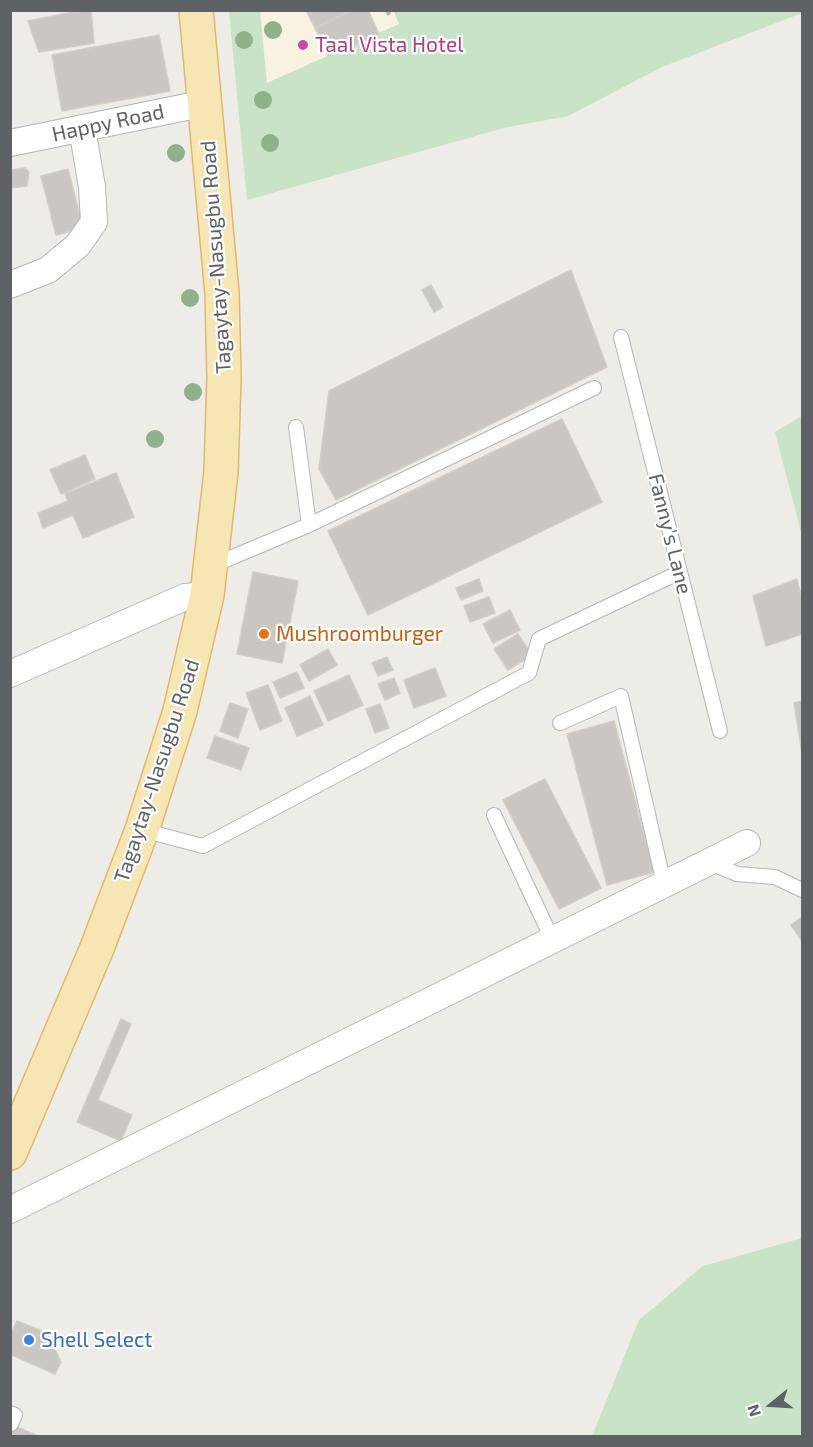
<!DOCTYPE html>
<html>
<head>
<meta charset="utf-8">
<style>
	body { margin:0 }
	#map { position:relative; width:813px; height:1447px; overflow:hidden; background:#eeece6; font-family:"Exo 2",sans-serif }
	canvas { display:block }
	.frame { position:absolute; inset:0; border:12px solid #5e6165; pointer-events:none }
	.north { position:absolute; left:741px; top:1375px; width:60px; height:60px; -webkit-text-stroke:4px #fff; paint-order:stroke; rotate:252deg; font-size:16px; font-weight:700; line-height:24px; text-align:center; color:#5e6165 }
	.north::after { content:''; display:block; margin:auto; width:21px; height:27px; background:#5e6165; clip-path:polygon(50% 0,100% 100%,50% 72%,0 100%) }
</style>
</head>
<body>
<div id="map">
<canvas width="813" height="1447"></canvas>
<div class="frame"></div>
<div class="north">N</div>
</div>
<script>
const c = document.querySelector('canvas').getContext('2d');
c.lineJoin = 'round';
function fill(path, color) {
  c.fillStyle = color;
  c.fill(path, 'evenodd');
}
function shape(rows) {
  const path = new Path2D();
  for (const r of rows) {
    path.moveTo(r[0], r[1]);
    for (let i = 2; i < r.length; i += 2) path.lineTo(r[i], r[i + 1]);
  }
  return path;
}
function trace(path, color, width, dash) {
  c.strokeStyle = color;
  c.lineWidth = width;
  c.lineCap = dash ? 'butt' : 'round';
  c.setLineDash(dash || []);
  c.stroke(path);
}
function write(font, color, halo, rows, align = 'center') {
  c.font = font + ' "Exo 2",sans-serif';
  c.lineWidth = 4.5;
  c.setLineDash([]);
  c.textBaseline = 'middle';
  c.strokeStyle = halo;
  c.fillStyle = color;
  for (const [text, x, y, turn = 0] of rows) {
    c.save();
    c.translate(x, y);
    c.rotate((+turn || 0) * Math.PI / 180);
    c.textAlign = isNaN(turn) ? turn : align;
    if (halo) c.strokeText(text, 0, 0);
    c.fillText(text, 0, 0);
    c.restore();
  }
}
fill(shape([
	[249,10,430,11,256,88]
]), '#faf2e0');
fill(shape([
	[802,10,802,13,662,67,568,116,504,128,247,200,229,11,260,11,267,83,399,24,394,12,396,11],
	[802,416,802,536,775,432],
	[802,1238,802,1436,592,1436,639,1320,703,1266]
]), '#c8e3c6');
const building = shape([
	[84,10,91,10,94,43,39,52,28,21,84,10],
	[306,10,352,10,315,28,306,10],
	[352,10,368,10,379,34,328,56,315,28,352,10],
	[159,35,170,91,62,111,52,55,159,35],
	[25,168,29,172,27,186,10,188,10,170,25,168],
	[68,169,83,228,56,235,41,176,68,169],
	[571,270,607,367,336,500,319,469,329,391,571,270],
	[431,285,443,307,434,312,422,290,431,285],
	[562,419,602,502,368,615,328,531,562,419],
	[85,455,95,479,61,494,50,470,85,455],
	[116,473,134,517,83,538,73,515,43,528,38,513,68,501,65,494,116,473],
	[253,572,298,581,282,663,237,654,253,572],
	[479,579,483,591,461,600,456,588,479,579],
	[797,579,802,601,802,634,766,646,753,596,797,579],
	[489,597,495,613,470,622,464,606,489,597],
	[510,610,520,630,493,643,483,624,510,610],
	[518,634,532,655,508,670,494,649,518,634],
	[328,649,337,665,309,681,300,665,328,649],
	[387,657,393,670,378,676,372,663,387,657],
	[435,668,446,696,414,708,404,680,435,668],
	[297,672,304,688,280,698,273,682,297,672],
	[349,675,363,705,328,721,314,691,349,675],
	[394,678,400,693,385,700,378,684,394,678],
	[268,685,282,721,260,730,246,693,268,685],
	[310,696,323,725,297,736,285,708,310,696],
	[802,701,802,753,794,703,802,701],
	[230,703,248,709,238,738,220,731,230,703],
	[380,704,389,728,375,733,366,709,380,704],
	[614,721,654,872,607,885,567,734,614,721],
	[215,736,249,748,241,770,207,758,215,736],
	[545,779,601,888,559,909,503,800,545,779],
	[802,917,802,941,791,925,802,917],
	[121,1019,131,1024,98,1100,132,1115,121,1141,77,1122,121,1019],
	[17,1321,47,1333,61,1362,55,1374,10,1354,10,1336,17,1321],
	[10,1424,38,1436,10,1436,10,1424]
]);
fill(building, '#cac7c3');
trace(building, '#d2cdc5', 1.5);
const service = shape([
	[621,337,720,731],
	[309,525,594,388],
	[211,566,309,525,296,427],
	[560,723,621,696,664,884],
	[494,815,552,939],
	[142,830,203,846,529,673,539,639,680,572],
	[708,862,737,874,775,877,802,890],
	[10,1413,15,1415,11,1424]
]);
const minor = shape([
	[10,143,206,103],
	[10,285,48,270,78,245,94,222,92,187,82,128],
	[10,674,185,597,207,595],
	[10,1210,747,843]
]);
const primary = shape([
	[10,1153,97,948,142,830,180,711,207,595,221,472,224,378,222,293,196,10]
]);
trace(service, '#b3b6b9', 16);
trace(minor, '#b3b6b9', 28);
trace(primary, '#e1b86d', 36);
trace(shape([
	[387,10,389,15]
]), '#a0c3a7', 4, [6, 3]);
trace(service, '#fff', 14);
trace(minor, '#fff', 26);
trace(primary, '#f5e6b4', 33);
c.fillStyle = '#8fb18b';
for (const [x, y] of [
	[273,30],
	[244,40],
	[263,100],
	[270,143],
	[176,153],
	[190,298],
	[193,392],
	[155,439]
]) {
  c.beginPath();
  c.arc(x, y, 9, 0, 2 * Math.PI);
  c.fill();
}
for (const [x, y, r, color] of [
	[303,45,6,"#d1479c"],
	[264,634,6,"#e8710a"],
	[29,1340,6,"#3f7fe0"]
]) {
  const dot = new Path2D();
  dot.arc(x, y, r, 0, 2 * Math.PI);
  c.fillStyle = color;
  c.fill(dot);
  trace(dot, '#fff', 2);
}
write('21px', '#b23c85', '#fff', [
	["Taal Vista Hotel",315,45]
], 'left');
write('21px', '#5e6165', '#fff', [
	["Happy Road",108,123,-12],
	["Tagaytay-Nasugbu Road",216,257,-94],
	["Fanny's Lane",670,534,76],
	["Tagaytay-Nasugbu Road",157,771,-72]
]);
write('21px', '#c56008', '#fff', [
	["Mushroomburger",276,634]
], 'left');
write('21px', '#366cbe', '#fff', [
	["Shell Select",41,1340]
], 'left');
</script>
</body>
</html>
